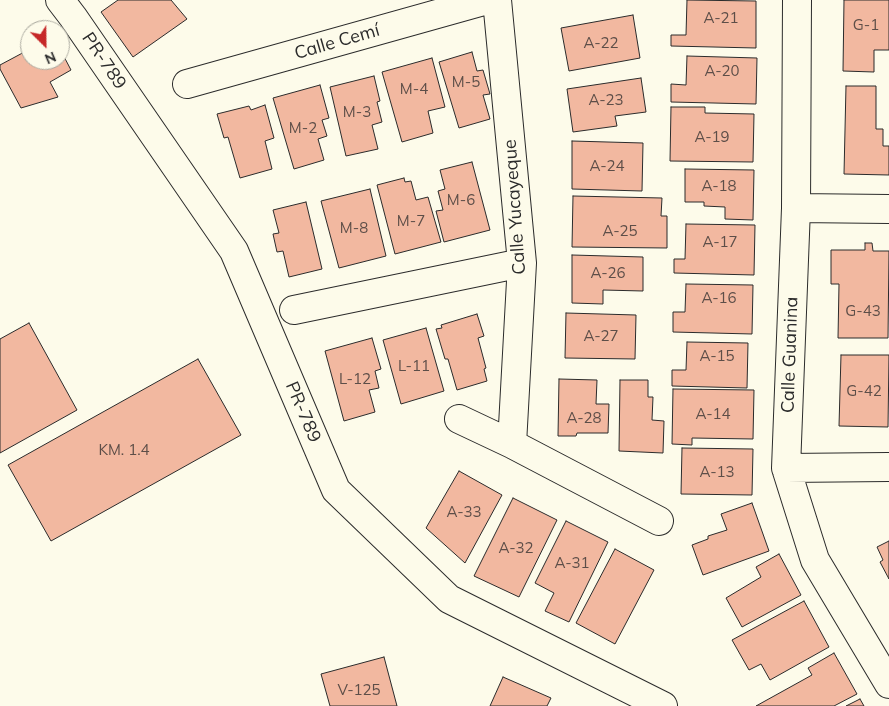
<!DOCTYPE html>
<html>
<head>
<meta charset="utf-8">
<style>
	body { margin:0 }
	#map { position:relative; width:889px; height:706px; overflow:hidden; background:#fdfbea; font-family:Mulish,sans-serif }
	canvas { display:block }
	.north { position:absolute; left:20px; top:20px; width:50px; height:50px; box-sizing:border-box; background:#fdfbea; border:1px solid #a9a89e; border-radius:50%; rotate:157deg; font-size:14px; font-weight:700; line-height:20px; text-align:center; color:#2b2b2b }
	.north::after { content:''; display:block; margin:auto; width:18px; height:22px; background:#c62828; clip-path:polygon(50% 0,100% 100%,50% 72%,0 100%) }
</style>
</head>
<body>
<div id="map">
<canvas width="889" height="706"></canvas>
<div class="north">N</div>
</div>
<script>
const c = document.querySelector('canvas').getContext('2d');
c.lineJoin = 'round';
function fill(path, color) {
  c.fillStyle = color;
  c.fill(path, 'evenodd');
}
function shape(rows) {
  const path = new Path2D();
  for (const r of rows) {
    path.moveTo(r[0], r[1]);
    for (let i = 2; i < r.length; i += 2) path.lineTo(r[i], r[i + 1]);
  }
  return path;
}
function trace(path, color, width, dash) {
  c.strokeStyle = color;
  c.lineWidth = width;
  c.lineCap = dash ? 'butt' : 'round';
  c.setLineDash(dash || []);
  c.stroke(path);
}
function write(font, color, halo, rows, align = 'center') {
  c.font = font + ' Mulish,sans-serif';
  c.lineWidth = 4;
  c.setLineDash([]);
  c.textBaseline = 'middle';
  c.strokeStyle = halo;
  c.fillStyle = color;
  for (const [text, x, y, turn = 0] of rows) {
    c.save();
    c.translate(x, y);
    c.rotate((+turn || 0) * Math.PI / 180);
    c.textAlign = isNaN(turn) ? turn : align;
    if (halo) c.strokeText(text, 0, 0);
    c.fillText(text, 0, 0);
    c.restore();
  }
}
const building = shape([
	[118,0,171,0,187,19,133,57,101,12,118,0],
	[687,0,756,1,756,48,671,46,671,35,686,35,687,0],
	[844,0,889,0,889,50,874,50,874,72,843,71,844,0],
	[633,15,640,58,569,71,561,28,633,15],
	[30,49,30,60,60,60,60,49,71,70,50,82,58,97,21,108,0,69,0,65,30,49],
	[472,52,477,71,483,70,490,94,483,95,490,119,459,128,439,62,472,52],
	[687,56,757,58,756,104,671,102,671,84,686,85,687,56],
	[432,58,445,107,428,111,433,133,402,142,382,72,432,58],
	[374,76,380,101,377,102,382,122,372,125,378,149,346,156,330,87,374,76],
	[641,78,646,112,615,116,617,126,573,132,567,89,641,78],
	[320,85,329,118,322,120,327,136,318,139,324,160,294,169,273,98,320,85],
	[846,86,876,86,876,129,883,129,883,146,889,146,889,175,844,174,846,86],
	[265,105,274,138,265,141,272,169,240,178,228,137,224,138,217,114,249,106,251,110,265,105],
	[671,107,705,107,705,113,754,114,753,162,670,161,671,107],
	[572,141,643,143,642,191,572,189,572,141],
	[472,162,490,230,444,242,436,211,443,210,438,191,445,189,440,170,472,162],
	[685,169,754,170,753,220,725,219,725,207,704,206,704,202,685,202,685,169],
	[404,178,405,182,411,181,416,200,428,197,441,242,395,254,377,185,404,178],
	[370,189,386,256,339,268,321,201,370,189],
	[573,196,662,198,661,216,667,216,667,248,572,247,573,196],
	[306,202,322,269,289,277,283,251,277,252,273,234,279,233,273,210,306,202],
	[686,224,755,225,754,275,674,273,674,259,685,259,686,224],
	[865,243,872,243,873,251,889,251,888,338,838,338,839,284,831,284,831,250,865,250,865,243],
	[572,255,643,257,643,291,603,290,603,304,572,303,572,255],
	[686,284,753,285,752,334,673,332,673,312,685,312,686,284],
	[566,313,636,315,635,359,565,358,566,313],
	[477,314,484,336,478,338,486,368,484,369,487,381,457,390,448,359,445,359,436,329,442,328,441,325,477,314],
	[29,323,77,410,0,453,0,339,29,323],
	[426,328,444,391,401,404,383,340,426,328],
	[372,338,381,369,375,371,379,388,369,390,375,412,344,421,325,351,372,338],
	[687,342,748,343,747,388,672,386,672,370,686,370,687,342],
	[841,355,889,355,888,427,839,426,841,355],
	[198,359,241,435,51,541,8,465,198,359],
	[559,379,597,380,596,404,609,404,608,433,577,433,576,436,558,436,559,379],
	[620,380,648,380,648,397,653,397,652,420,664,421,663,453,619,451,620,380],
	[673,389,754,390,753,439,692,438,692,445,672,444,673,389],
	[682,448,753,449,752,495,681,494,682,448],
	[459,471,502,495,465,563,426,528,459,471],
	[513,498,557,520,519,597,474,576,513,498],
	[752,503,769,551,703,575,692,545,708,539,708,536,727,530,721,514,752,503],
	[566,521,608,542,569,622,545,611,554,593,535,583,566,521],
	[889,541,889,579,880,562,883,560,877,547,889,541],
	[615,549,654,570,615,644,576,623,615,549],
	[779,554,801,595,742,627,726,598,761,577,756,567,779,554],
	[804,601,829,647,770,680,761,664,749,670,732,640,804,601],
	[834,653,857,694,834,706,756,706,812,675,808,668,834,653],
	[384,657,397,706,330,706,321,674,384,657],
	[503,677,551,698,547,706,490,706,503,677],
	[860,699,864,706,846,706,860,699]
]);
fill(building, '#f2b8a0');
trace(building, '#2b2b2b', 1);
const minor = shape([
	[60,0,73,17,234,251,336,490,449,599,663,706],
	[497,0,522,263,512,444],
	[797,0,796,208,786,468,815,560,889,684],
	[187,84,487,0],
	[796,208,889,209],
	[294,310,522,263],
	[459,419,512,444,659,521],
	[786,468,889,467]
]);
trace(minor, '#2b2b2b', 30);
trace(minor, '#fdfbea', 28);
write('15px', '#5d4e48', null, [
	["A-21",721,18],
	["G-1",866,25],
	["A-22",601,43],
	["A-20",722,71],
	["M-5",466,82],
	["M-4",414,89],
	["A-23",606,100],
	["M-3",357,112],
	["M-2",303,128],
	["A-19",712,137],
	["A-24",607,166],
	["A-18",719,186],
	["M-6",461,200],
	["M-7",411,221],
	["M-8",354,228],
	["A-25",620,231],
	["A-17",720,242],
	["A-26",608,273],
	["A-16",719,298],
	["G-43",863,311],
	["A-27",601,336],
	["A-15",717,356],
	["L-11",414,366],
	["L-12",355,379],
	["G-42",864,391],
	["A-14",713,414],
	["A-28",584,418],
	["KM. 1.4",124,450],
	["A-13",717,472],
	["A-33",464,512],
	["A-32",516,548],
	["A-31",572,563],
	["V-125",359,690]
]);
write('18px', '#2b2b2b', '#fdfbea', [
	["Calle Cemí",337,42,-16],
	["PR-789",104,61,56],
	["Calle Yucayeque",515,207,-94],
	["Calle Guanina",790,355,-88],
	["PR-789",303,412,67]
]);
</script>
</body>
</html>
